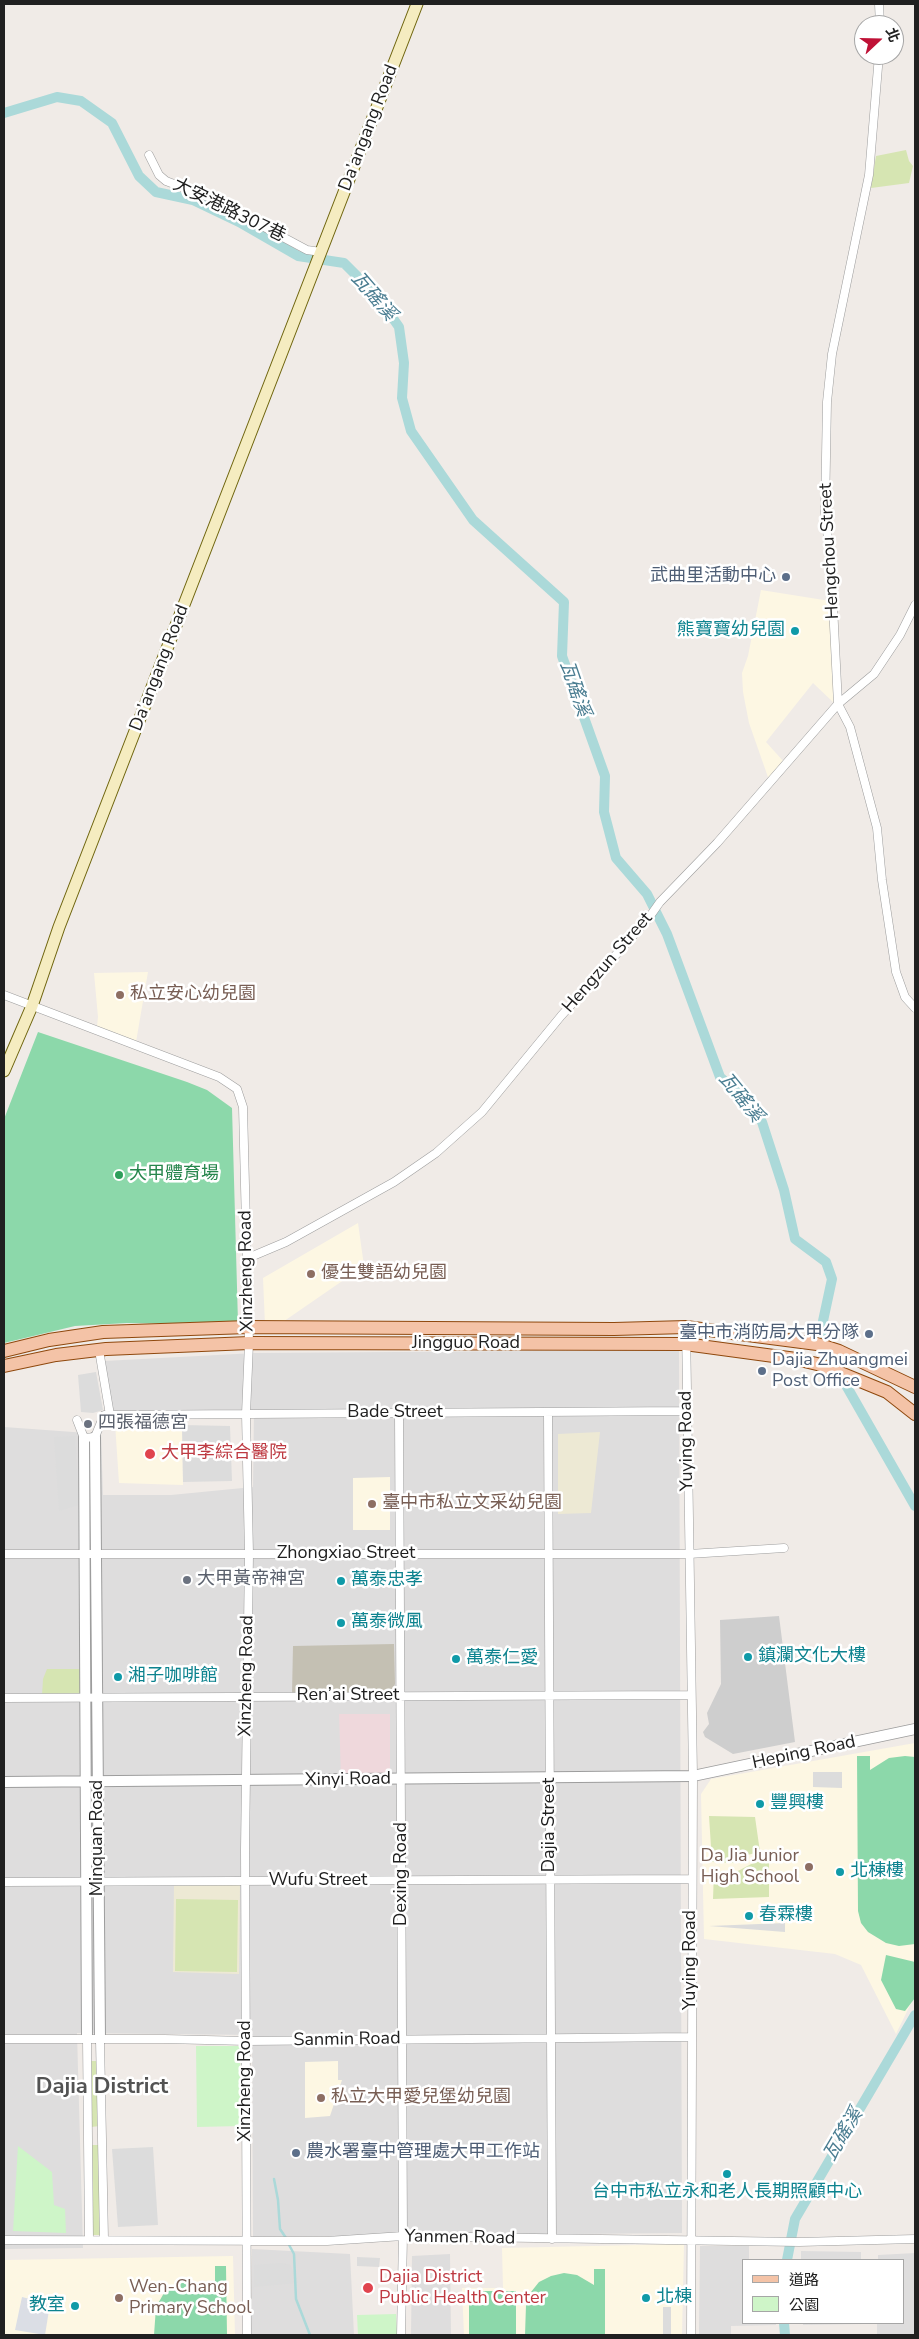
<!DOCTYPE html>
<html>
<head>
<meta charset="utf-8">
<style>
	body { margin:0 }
	#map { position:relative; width:919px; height:2339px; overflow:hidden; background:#f0ebe7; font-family:"Nunito Sans","Noto Sans TC",sans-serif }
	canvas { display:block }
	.frame { position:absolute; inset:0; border:5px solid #202020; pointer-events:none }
	.legend { position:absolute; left:742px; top:2259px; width:162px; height:65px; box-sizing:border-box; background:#fff; border:1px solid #a6a6a6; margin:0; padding:6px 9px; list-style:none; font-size:15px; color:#202020 }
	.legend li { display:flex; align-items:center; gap:10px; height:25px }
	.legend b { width:25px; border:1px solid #a6a6a6 }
	.north { position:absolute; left:854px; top:15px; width:50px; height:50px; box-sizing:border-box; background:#fff; border:1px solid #a6a6a6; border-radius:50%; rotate:69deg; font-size:14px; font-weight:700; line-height:20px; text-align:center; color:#202020 }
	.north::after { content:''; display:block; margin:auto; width:18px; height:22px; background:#bf1136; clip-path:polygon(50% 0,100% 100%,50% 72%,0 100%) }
</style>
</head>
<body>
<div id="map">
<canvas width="919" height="2339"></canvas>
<div class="frame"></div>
<ul class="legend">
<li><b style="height:6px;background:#f4c3a7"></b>道路</li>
<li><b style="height:14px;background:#cef5c8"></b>公園</li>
</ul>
<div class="north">北</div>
</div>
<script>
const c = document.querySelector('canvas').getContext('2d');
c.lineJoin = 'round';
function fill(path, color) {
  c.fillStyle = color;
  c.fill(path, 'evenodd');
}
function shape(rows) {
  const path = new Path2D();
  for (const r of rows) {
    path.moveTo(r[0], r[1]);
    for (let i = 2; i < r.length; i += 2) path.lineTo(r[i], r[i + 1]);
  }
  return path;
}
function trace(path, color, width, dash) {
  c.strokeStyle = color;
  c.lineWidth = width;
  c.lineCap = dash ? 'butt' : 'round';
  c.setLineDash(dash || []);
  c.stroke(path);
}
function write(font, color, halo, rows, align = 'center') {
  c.font = font + ' "Nunito Sans","Noto Sans TC",sans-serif';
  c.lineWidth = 5;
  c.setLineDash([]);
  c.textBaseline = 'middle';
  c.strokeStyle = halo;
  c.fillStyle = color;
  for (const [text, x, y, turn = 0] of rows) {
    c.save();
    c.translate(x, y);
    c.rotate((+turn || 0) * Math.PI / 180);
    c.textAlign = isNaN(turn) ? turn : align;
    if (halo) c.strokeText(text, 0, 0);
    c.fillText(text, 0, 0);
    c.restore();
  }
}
fill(shape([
	[679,1350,682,2233,253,2237,252,2035,77,2033,83,2248,4,2249,4,1427,101,1434,103,1495,171,1495,253,1487,254,1410,112,1412,104,1361,255,1353],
	[700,2246,749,2246,749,2260,743,2260,743,2323,776,2323,776,2325,731,2326,731,2335,699,2335],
	[252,2249,350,2254,354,2335,251,2335],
	[801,2251,861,2252,861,2260,801,2260],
	[915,2253,915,2335,877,2335,877,2323,903,2323,903,2260,878,2260,878,2255],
	[450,2254,451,2335,411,2335,412,2256],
	[803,2323,863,2323,863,2324,803,2325]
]), '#dedddd');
fill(shape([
	[339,1714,390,1714,390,1778,341,1778]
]), '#efd8dc');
fill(shape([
	[761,590,830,601,834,703,813,683,766,742,784,762,769,780,749,723,743,692,742,673,748,656],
	[148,972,136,1042,97,1026,98,1017,94,973],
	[358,1223,364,1266,277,1326,265,1325,263,1278],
	[115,1423,182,1425,183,1485,119,1483],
	[390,1477,390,1530,353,1530,353,1478],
	[915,1743,915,1995,896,2034,861,1965,835,1954,704,1939,701,1794,711,1779],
	[338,2061,338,2080,342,2080,330,2116,305,2118,305,2062],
	[684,2244,682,2335,464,2335,462,2288,503,2288,502,2248],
	[233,2256,235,2335,4,2335,4,2260]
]), '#fdf7e3');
fill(shape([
	[779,1616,795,1742,733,1754,705,1737,703,1732,709,1724,707,1713,721,1684,720,1620]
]), '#cecece');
fill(shape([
	[394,1644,395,1684,390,1694,292,1694,293,1646]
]), '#c4c0b3');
fill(shape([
	[600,1432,591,1513,558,1514,558,1434],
	[174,1883,240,1884,239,1974,173,1972]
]), '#ede9d4');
fill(shape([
	[906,150,909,161,913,166,909,183,871,188,876,156],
	[47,1669,80,1669,80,1696,42,1696,43,1679],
	[709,1816,755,1817,760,1852,747,1855,733,1863,712,1862],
	[769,1861,769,1897,713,1899,714,1871,736,1872,755,1862],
	[176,1899,238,1900,237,1972,175,1971],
	[89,2061,99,2061,100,2126,91,2127],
	[91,2145,100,2145,102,2235,93,2235]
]), '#d6e5b2');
fill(shape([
	[196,2046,240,2046,241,2126,197,2127],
	[18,2146,52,2172,54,2205,65,2209,66,2233,13,2231],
	[396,2314,397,2335,358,2335,357,2315]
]), '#cef5c8');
fill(shape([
	[38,1032,187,1082,207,1090,232,1108,238,1323,236,1325,127,1323,75,1326,4,1343,4,1119],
	[857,1756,870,1756,870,1770,889,1758,905,1756,915,1757,915,1944,899,1946,886,1943,868,1932,861,1923,858,1911],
	[886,1955,915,1962,915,1998,905,2011,896,2009,881,1980],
	[215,2266,226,2266,227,2335,154,2335,156,2307,164,2293,173,2286,185,2282,203,2283,215,2291],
	[594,2269,605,2269,605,2335,525,2335,526,2305,531,2292,539,2282,551,2276,564,2273,577,2275,594,2285],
	[469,2291,516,2291,516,2335,469,2335]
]), '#8cd8aa');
fill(shape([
	[96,1372,103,1410,93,1413,81,1412,78,1375],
	[182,1425,230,1426,232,1481,183,1482],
	[75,1436,79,1505,59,1511,54,1437],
	[813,1772,842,1772,842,1788,813,1787],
	[785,1923,785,1932,709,1926],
	[153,2147,158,2225,118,2227,112,2149],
	[357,2257,380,2258,379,2267,357,2266],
	[281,2263,290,2265,298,2283,254,2287,254,2265],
	[663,2307,671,2307,671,2335,663,2335]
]), '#dcdcdc');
fill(shape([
	[22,2297,50,2304,45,2335,15,2330]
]), '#dbdee5');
trace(shape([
	[274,2179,278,2200,280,2229,286,2238],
	[288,2243,294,2254,296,2299,310,2335]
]), '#abd9d9', 2.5);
trace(shape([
	[4,113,57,97,81,101,112,123,139,176,156,192,193,200,239,222,298,256,344,263,378,297,399,327,404,363,402,398,411,431,473,520,564,602,562,656,605,776,604,812,616,858,647,894,667,934,720,1077,746,1101,762,1122,784,1190,795,1239,826,1262,832,1279,823,1321,823,1345,915,1506],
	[787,2260,795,2219,915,2015],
	[784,2323,785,2335]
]), '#abd9d9', 10);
const minor = shape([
	[879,4,880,25],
	[879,55,869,175,832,354,827,402,825,512,831,567,838,704,850,727,877,828,882,880,896,972,905,997,915,1008],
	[149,155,159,175,166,181,208,197,307,250,321,252],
	[4,995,219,1077,237,1089,243,1107,249,1343,246,1414,249,1554,245,1849,247,2335],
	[248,1258,286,1242,394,1182,436,1153,482,1112,561,1016,648,919,660,902,717,843,838,704,874,674,900,635,915,605],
	[686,1327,693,1776,691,2335],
	[99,1350,110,1415],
	[548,1412,552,2239],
	[399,1413,403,2236,401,2335],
	[77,1420,84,1438,95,1437,104,1415,686,1411],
	[4,1554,689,1554,784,1548],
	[4,1698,691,1695],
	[4,1882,692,1879],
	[4,2039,164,2039,247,2041,691,2037],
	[87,2039,89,2239],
	[100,2040,104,2239],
	[4,2240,327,2241,403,2236,799,2242,915,2239]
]);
const tertiary = shape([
	[95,1437,100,2040],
	[84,1438,87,2039],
	[4,1782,693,1776,915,1729]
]);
const secondary = shape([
	[4,1071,32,1006,59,927,417,4]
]);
const primary = shape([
	[4,1351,49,1340,103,1332,248,1327,614,1329,686,1327,817,1344,839,1351,915,1387],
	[4,1366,56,1355,106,1349,249,1343,685,1344,796,1359,821,1365,887,1392,915,1414]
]);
trace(minor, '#9d9d9d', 9);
trace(tertiary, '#9d9d9d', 12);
trace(secondary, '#6f650e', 13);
trace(primary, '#8f480d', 14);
trace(minor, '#fff', 8);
trace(tertiary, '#fff', 10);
trace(secondary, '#f5ecc0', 11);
trace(primary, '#f4c3a7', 12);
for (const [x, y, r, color] of [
	[786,577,5,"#5c6f8a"],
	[795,631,5,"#0f9aa8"],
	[120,995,5,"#8d6e63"],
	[119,1175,5,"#2e9e5b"],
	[311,1274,5,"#8d6e63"],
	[869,1334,5,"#5c6f8a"],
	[762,1371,5,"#5c6f8a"],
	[88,1424,5,"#6b7280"],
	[150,1454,6,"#e0444e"],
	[372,1504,5,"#8d6e63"],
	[187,1580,5,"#6b7280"],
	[341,1581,5,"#0f9aa8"],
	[341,1623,5,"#0f9aa8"],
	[748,1657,5,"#0f9aa8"],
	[456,1659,5,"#0f9aa8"],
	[118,1677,5,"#0f9aa8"],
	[760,1804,5,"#0f9aa8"],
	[809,1867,5,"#8d6e63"],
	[840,1872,5,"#0f9aa8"],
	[749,1916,5,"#0f9aa8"],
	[321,2098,5,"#8d6e63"],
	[296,2153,5,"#5c6f8a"],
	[727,2174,5,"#0f9aa8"],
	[368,2288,6,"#e0444e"],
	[119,2298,5,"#8d6e63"],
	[646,2298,5,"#0f9aa8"],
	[75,2306,5,"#0f9aa8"]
]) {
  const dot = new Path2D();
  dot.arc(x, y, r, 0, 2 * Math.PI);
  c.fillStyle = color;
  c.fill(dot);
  trace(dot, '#fff', 2);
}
write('18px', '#202020', '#fff', [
	["Da’angang Road",369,128,-69],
	["大安港路307巷",229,211,26],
	["Hengchou Street",830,551,-93],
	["Da’angang Road",160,668,-69],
	["Hengzun Street",608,963,-49],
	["Xinzheng Road",247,1271,-91],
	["Jingguo Road",466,1344],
	["Bade Street",395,1413],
	["Yuying Road",687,1441,-91],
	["Zhongxiao Street",346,1554],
	["Xinzheng Road",247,1676,-89],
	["Ren’ai Street",348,1696],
	["Heping Road",804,1753,-12],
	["Xinyi Road",348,1780,-1],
	["Dajia Street",550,1825,-90],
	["Minquan Road",98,1838,-90],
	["Dexing Road",402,1874,-90],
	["Wufu Street",318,1881],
	["Yuying Road",691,1960,-90],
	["Sanmin Road",347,2040,-1],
	["Xinzheng Road",246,2081,-90],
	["Yanmen Road",460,2238,1]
]);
write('18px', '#4e5e75', '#fff', [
	["武曲里活動中心",776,577],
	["臺中市消防局大甲分隊",859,1334],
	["Dajia Zhuangmei",772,1361,"left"],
	["Post Office",772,1382,"left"],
	["農水署臺中管理處大甲工作站",306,2153,"left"]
], 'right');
write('18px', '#0d838f', '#fff', [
	["熊寶寶幼兒園",785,631,"right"],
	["萬泰忠孝",351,1581],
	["萬泰微風",351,1623],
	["鎮瀾文化大樓",758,1657],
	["萬泰仁愛",466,1659],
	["湘子咖啡館",128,1677],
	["豐興樓",770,1804],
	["北棟樓",850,1872],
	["春霖樓",759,1916],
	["台中市私立永和老人長期照顧中心",727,2193,"center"],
	["北棟",656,2298],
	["教室",65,2306,"right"]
], 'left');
write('18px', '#785e54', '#fff', [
	["私立安心幼兒園",130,995],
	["優生雙語幼兒園",321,1274],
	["臺中市私立文采幼兒園",382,1504],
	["Da Jia Junior",799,1857,"right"],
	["High School",799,1878,"right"],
	["私立大甲愛兒堡幼兒園",331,2098],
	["Wen-Chang",129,2288],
	["Primary School",129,2309]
], 'left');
write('18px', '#27864d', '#fff', [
	["大甲體育場",129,1175]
], 'left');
write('18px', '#5b616d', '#fff', [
	["四張福德宮",98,1424],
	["大甲黃帝神宮",197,1580]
], 'left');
write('18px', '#be3a42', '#fff', [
	["大甲李綜合醫院",161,1454],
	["Dajia District",379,2278],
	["Public Health Center",379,2299]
], 'left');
write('italic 19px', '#4a7d91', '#fff', [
	["瓦磘溪",373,297,49],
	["瓦磘溪",574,689,71],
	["瓦磘溪",740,1098,51],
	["瓦磘溪",844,2135,-59]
]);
write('bold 22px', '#535353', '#fff', [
	["Dajia District",102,2088]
]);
</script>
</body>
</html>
